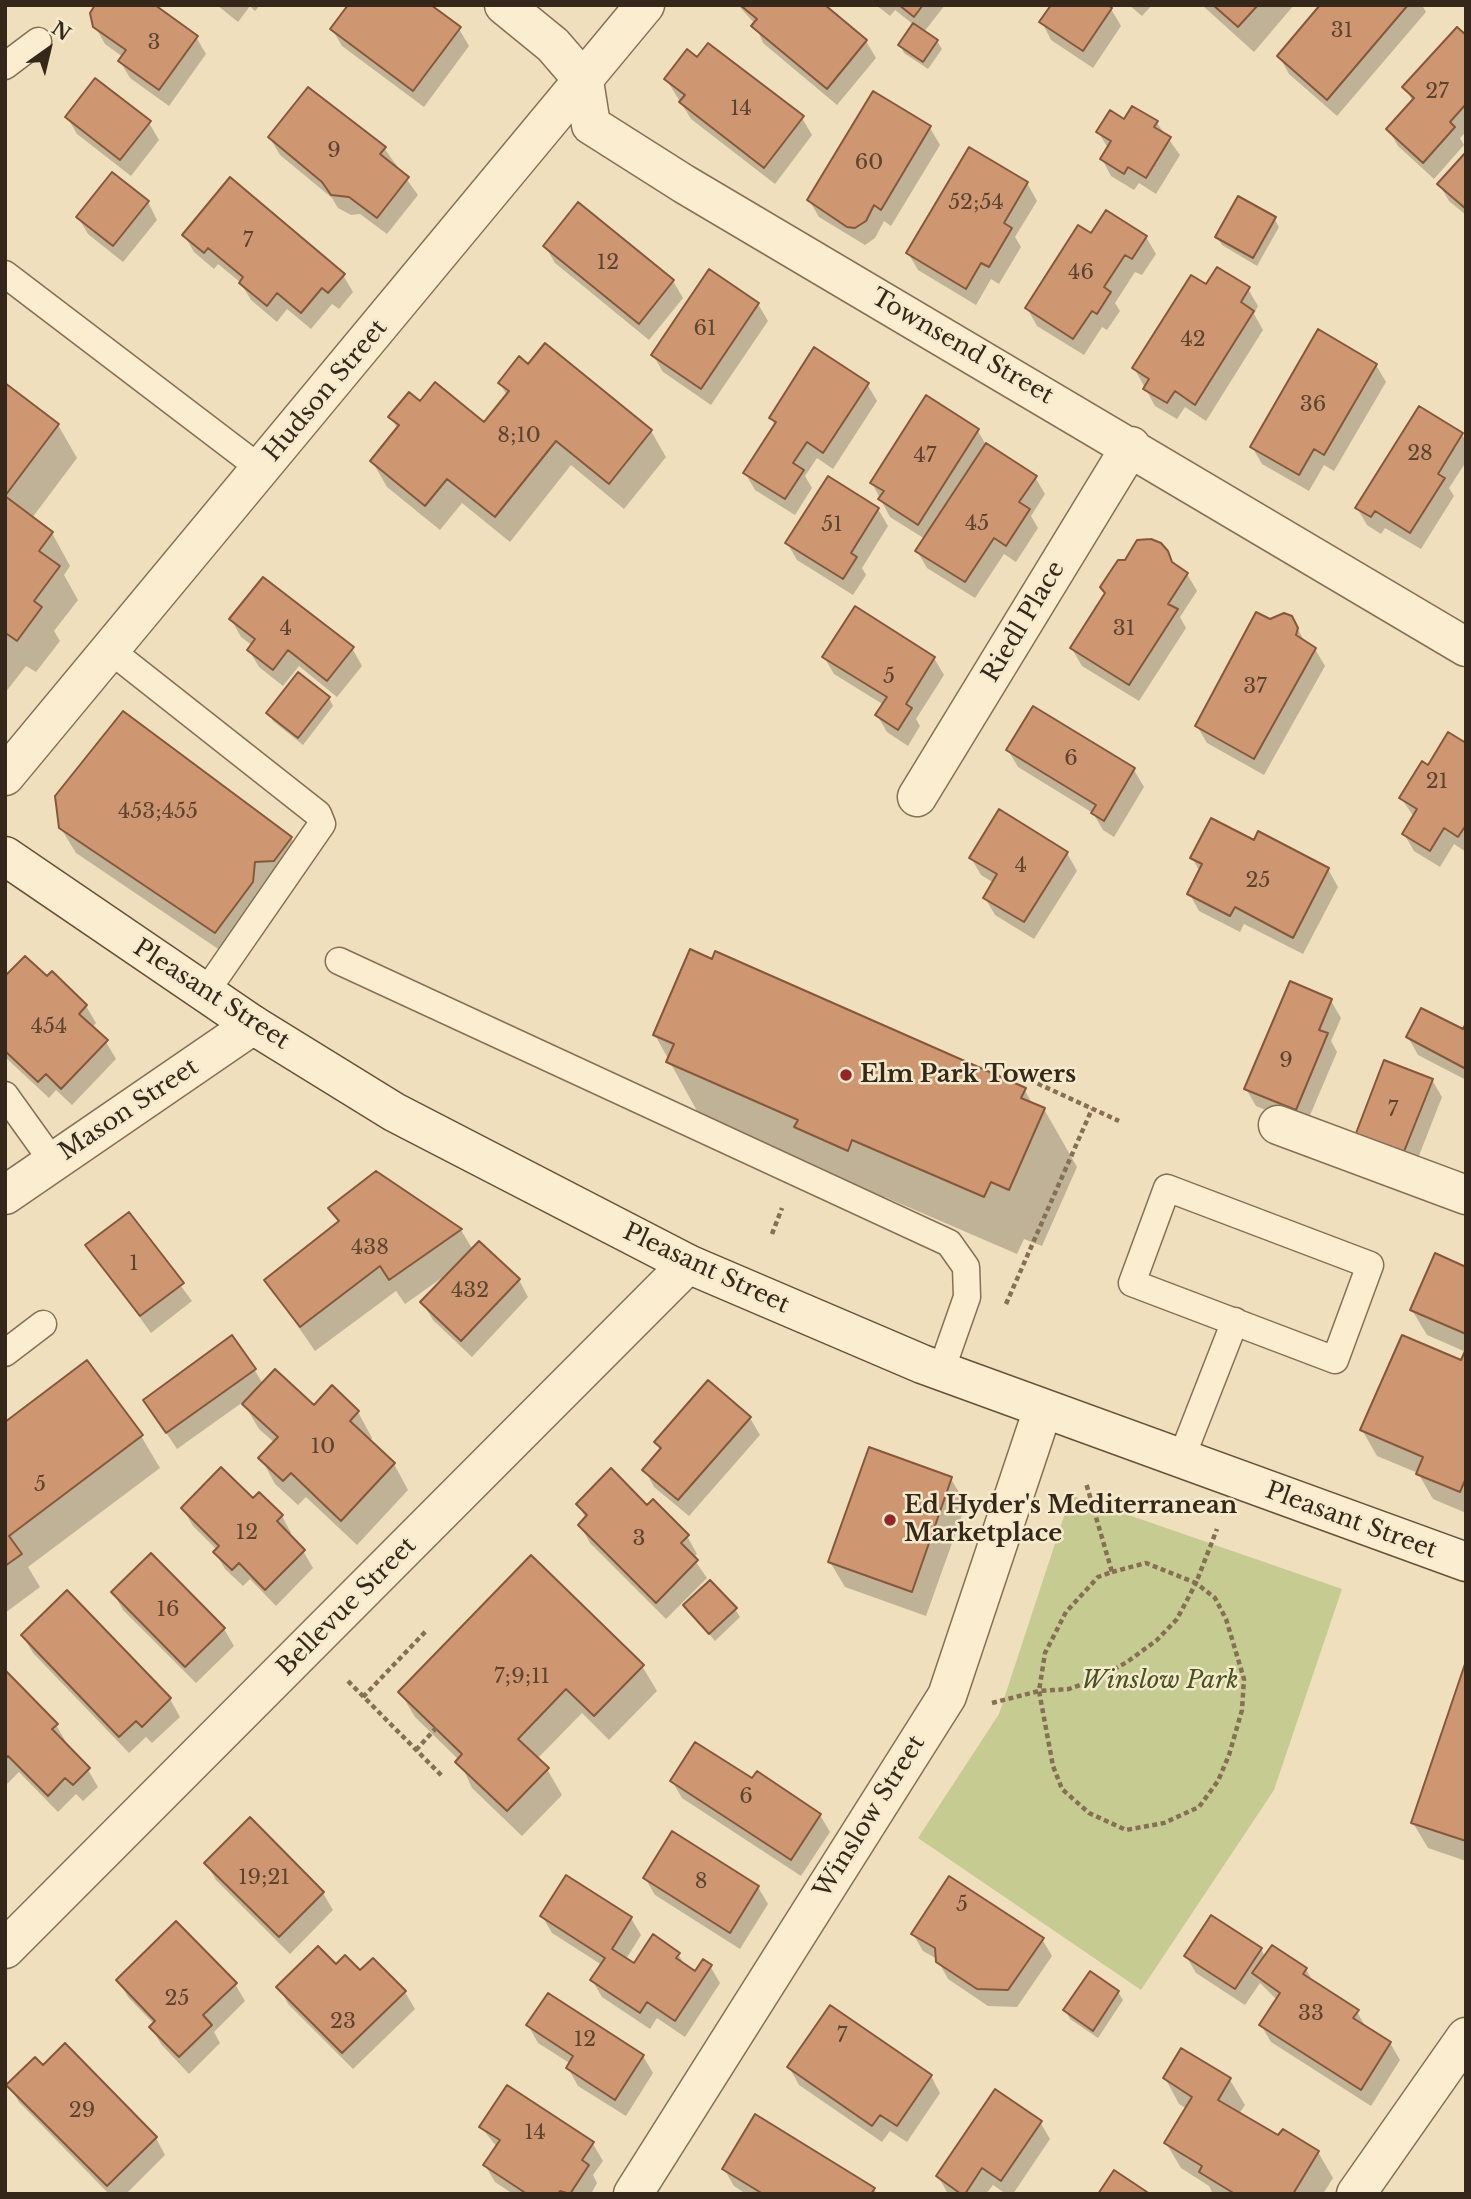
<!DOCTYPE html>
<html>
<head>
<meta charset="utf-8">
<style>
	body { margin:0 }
	#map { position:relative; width:1471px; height:2199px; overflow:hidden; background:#efdfbd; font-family:"Libre Baskerville",serif }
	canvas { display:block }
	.frame { position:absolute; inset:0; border:7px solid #35281b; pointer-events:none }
	.north { position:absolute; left:14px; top:14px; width:70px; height:70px; -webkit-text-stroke:5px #f6eacc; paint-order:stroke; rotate:34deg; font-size:19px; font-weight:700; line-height:28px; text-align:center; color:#35281b }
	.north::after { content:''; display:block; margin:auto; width:24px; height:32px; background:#35281b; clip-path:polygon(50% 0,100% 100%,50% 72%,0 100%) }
</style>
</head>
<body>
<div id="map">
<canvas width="1471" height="2199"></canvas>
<div class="frame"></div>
<div class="north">N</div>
</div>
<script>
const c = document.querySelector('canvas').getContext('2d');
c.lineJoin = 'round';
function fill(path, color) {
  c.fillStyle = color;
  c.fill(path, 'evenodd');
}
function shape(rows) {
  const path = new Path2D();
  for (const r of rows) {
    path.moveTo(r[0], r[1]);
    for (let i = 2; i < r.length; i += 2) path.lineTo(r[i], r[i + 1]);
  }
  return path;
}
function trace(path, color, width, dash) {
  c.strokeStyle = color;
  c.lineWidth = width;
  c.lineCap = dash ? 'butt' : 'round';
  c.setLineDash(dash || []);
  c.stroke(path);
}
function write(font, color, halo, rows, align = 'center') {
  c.font = font + ' "Libre Baskerville",serif';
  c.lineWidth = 5;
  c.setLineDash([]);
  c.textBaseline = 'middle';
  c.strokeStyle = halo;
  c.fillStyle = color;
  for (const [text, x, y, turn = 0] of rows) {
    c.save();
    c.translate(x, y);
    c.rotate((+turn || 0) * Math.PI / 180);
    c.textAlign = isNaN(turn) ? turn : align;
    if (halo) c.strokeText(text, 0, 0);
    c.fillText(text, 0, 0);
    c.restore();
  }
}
fill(shape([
	[1071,1495,1342,1589,1274,1790,1141,1990,918,1838,999,1714]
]), '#c6cc91');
fill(shape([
	[217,5,260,5,255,11,250,6,238,22],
	[738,5,823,5,866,41,876,58,837,105,763,43,755,24],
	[876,5,945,5,924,32,937,41,942,49,928,69,904,53,900,45,914,25,895,10,890,16],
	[1129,5,1152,5,1142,16],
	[1202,5,1294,5,1254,52],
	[1323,5,1422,5,1426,12,1337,116,1289,74,1279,56],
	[1111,9,1121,26,1093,68,1051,40,1042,22],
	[92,21,196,37,206,54,169,106,130,78,120,61,123,57,105,44],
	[332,29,459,29,469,46,424,107,342,46],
	[1466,37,1466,132,1460,138,1464,145,1434,179,1398,146,1388,129,1413,102,1405,87],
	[666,79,802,118,812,135,775,184,691,119],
	[874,93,930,128,940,145,891,226,884,221,875,238,865,245,819,217,809,200],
	[67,117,149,123,159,140,131,176,77,134],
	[1125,121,1157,123,1180,155,1156,194,1139,183,1134,190,1111,176,1102,159,1108,148,1098,132],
	[270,138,384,148,418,195,387,234,360,214,351,215,338,208,332,198,280,155],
	[1466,154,1466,215,1449,201,1439,184],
	[1027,183,1037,201,1015,237,1021,247,999,284,991,279,976,305,918,270,908,253],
	[148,202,157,220,123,262,88,234,78,217],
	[1274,218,1279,227,1257,266,1222,245,1217,237],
	[184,235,343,275,353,292,339,309,332,304,311,329,287,309,277,322,251,300,240,282,218,264,214,269,194,252],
	[1092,235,1146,237,1156,254,1142,275,1135,272,1115,303,1120,311,1107,330,1102,327,1084,355,1037,326,1027,308],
	[545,246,673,281,683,298,649,340,555,263],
	[1207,286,1248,289,1258,306,1254,314,1263,330,1206,421,1185,407,1177,419,1155,406,1134,368],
	[758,304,768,321,711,405,663,372,653,355],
	[1376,365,1386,382,1334,471,1324,465,1309,491,1262,464,1252,447],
	[529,366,651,431,666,457,624,509,571,465,510,542,462,503,440,530,387,487,372,461,398,429,390,417,420,404,484,425,507,396,500,383],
	[867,384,877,401,833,469,817,458,805,476,812,488,795,515,755,490,745,473,775,426,771,418],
	[5,385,58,425,77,458,32,518,52,533,70,566,64,575,78,600,54,631,60,641,36,672,26,666,5,693],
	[926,398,978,431,986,445,1035,477,1045,494,1031,516,1038,528,1016,562,1004,554,975,598,927,568,917,551,925,539,890,517,872,483],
	[1419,409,1462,435,1466,441,1466,462,1449,488,1454,496,1421,549,1385,528,1381,534,1367,525,1357,508],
	[878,509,888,526,862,568,866,575,853,595,797,560,787,543],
	[1167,552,1175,566,1187,574,1197,591,1180,617,1186,628,1139,701,1082,666,1072,649],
	[231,619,352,648,362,666,337,697,299,666,283,686,259,667,249,650,253,646,241,637],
	[1295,623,1305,643,1315,649,1325,666,1264,775,1207,743,1197,726],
	[824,657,934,658,944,675,916,719,920,726,908,746,887,732,877,715,884,705,834,674],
	[329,698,333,706,303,745,273,721,269,713],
	[1466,745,1466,852,1454,844,1440,867,1414,851,1404,834,1414,817,1401,798,1428,768],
	[1008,750,1134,770,1144,787,1114,837,1103,830,1093,813,1018,767],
	[60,827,291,838,305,863,230,957,76,853],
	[1255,842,1328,869,1338,887,1303,954,1244,924,1240,932,1199,911,1189,893,1200,872,1192,858],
	[1067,853,1077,871,1034,939,995,915,985,898,994,883,981,875,971,858],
	[5,979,47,979,86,1006,96,1023,92,1028,106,1042,116,1059,72,1105,56,1090,49,1098,5,1057],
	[1331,1001,1341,1018,1331,1041,1337,1052,1305,1127,1256,1106,1246,1089],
	[1466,1027,1466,1080,1418,1055,1408,1037,1464,1031],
	[655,1035,1024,1089,1033,1105,1044,1109,1077,1167,1042,1246,1024,1239,1017,1254,885,1197,881,1208,702,1120],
	[1432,1080,1442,1097,1411,1176,1365,1158],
	[376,1173,461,1230,473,1250,519,1280,528,1297,472,1357,433,1320,423,1303,446,1275,405,1304,396,1291,315,1351,266,1280,339,1223,330,1209],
	[128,1214,192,1301,151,1333,87,1245],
	[1466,1269,1466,1352,1427,1335,1412,1310],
	[1466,1354,1466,1513,1433,1499,1418,1473,1377,1456,1362,1430,1462,1363],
	[254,1369,263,1384,314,1407,332,1388,358,1412,372,1438,369,1442,394,1464,408,1490,357,1545,306,1497,298,1505,275,1484,261,1458,275,1443,259,1429,243,1402,177,1449,145,1401],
	[750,1418,760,1435,689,1516,654,1487,645,1470,661,1451,656,1443],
	[5,1424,141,1436,160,1468,28,1567,40,1587,5,1613],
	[951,1479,966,1504,926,1616,845,1587,830,1562],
	[253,1501,282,1516,291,1533,289,1536,303,1551,313,1568,276,1606,250,1579,243,1586,225,1569,215,1552,217,1550,193,1526,183,1509],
	[578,1504,647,1507,687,1536,697,1554,693,1558,707,1578,666,1619,590,1543,580,1525,586,1519],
	[113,1592,224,1629,234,1646,196,1683,123,1610],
	[67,1593,170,1699,180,1717,152,1743,146,1737,129,1753,33,1653,23,1636],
	[685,1605,735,1609,740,1617,715,1641],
	[642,1666,657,1691,609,1740,582,1713,537,1759,547,1769,562,1795,522,1836,472,1788,459,1760,415,1717,400,1692],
	[1466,1667,1466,1861,1428,1848,1413,1823],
	[5,1673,56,1725,66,1742,64,1744,88,1770,98,1787,83,1801,76,1794,58,1812,19,1772,5,1786],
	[672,1781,753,1781,820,1815,830,1832,801,1876,682,1798],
	[250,1819,323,1893,333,1910,290,1954,216,1880,206,1863],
	[645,1878,758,1887,768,1904,740,1949,655,1895],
	[542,1916,631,1918,641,1935,626,1959,635,1965,678,1954,686,1967,696,1973,710,1966,720,1983,685,2037,657,2018,650,2029,602,1997,592,1980,602,1965,552,1933],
	[913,1934,1042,1939,1052,1956,1017,2007,988,2006,948,1979,937,1959,923,1951],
	[1261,1949,1265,1957,1306,1969,1314,1984,1357,2012,1367,2029,1390,2043,1400,2060,1371,2106,1271,2042,1261,2025,1277,2000,1260,1983,1245,2005,1196,1973,1186,1956],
	[336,1967,360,1973,405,1992,415,2009,353,2069,288,2004,279,1987],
	[118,1980,235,1984,245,2001,214,2032,220,2043,189,2074,161,2044,151,2027,154,2024,128,1997],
	[1118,1992,1123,2000,1098,2038,1070,2019,1065,2010],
	[528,2025,643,2056,653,2073,626,2116,578,2086,568,2068,571,2064,538,2043],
	[43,2067,156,2138,165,2155,126,2194,109,2194,19,2102,9,2085],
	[789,2067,931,2076,940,2093,907,2142,890,2131,882,2142,799,2085],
	[1165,2078,1230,2080,1245,2105,1239,2114,1279,2138,1318,2152,1333,2178,1323,2194,1213,2194,1209,2186,1181,2168,1166,2143,1187,2109,1179,2104],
	[1040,2122,1050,2139,1013,2194,1006,2194,993,2185,986,2194,948,2194,938,2176],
	[481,2127,593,2144,603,2161,593,2175,597,2183,591,2194,513,2194,495,2182,485,2165,497,2147],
	[724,2169,874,2189,877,2194,746,2194,734,2186]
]), '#0003');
const building = shape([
	[95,5,155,5,198,36,159,90,118,61,126,50,93,27,90,13,95,5],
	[348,5,431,5,461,27,413,91,330,29,348,5],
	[740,5,825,5,867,40,827,89,751,26,757,19,740,5],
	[899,5,923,5,914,17,899,5],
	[1051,5,1108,5,1112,8,1083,51,1039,22,1051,5],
	[1213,5,1258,5,1238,27,1213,5],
	[1320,5,1408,5,1327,100,1277,56,1320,5],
	[913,23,938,40,923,62,898,45,913,23],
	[1457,27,1466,35,1466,104,1450,122,1455,127,1423,163,1386,129,1414,98,1402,87,1457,27],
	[708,43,804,116,764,168,679,102,685,95,664,79,687,49,697,57,708,43],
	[95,78,151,121,120,160,65,117,95,78],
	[308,87,386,147,380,154,409,177,377,218,349,197,331,195,322,182,268,137,308,87],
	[873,91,931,126,881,210,874,205,866,221,855,228,847,227,807,200,873,91],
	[1132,106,1158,121,1154,127,1171,137,1146,178,1128,167,1124,174,1100,159,1111,141,1096,132,1110,110,1124,119,1132,106],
	[969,147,1028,182,1004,223,1012,228,989,267,981,263,966,289,906,253,969,147],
	[1466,152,1466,209,1437,184,1466,152],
	[112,172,149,201,113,246,76,217,112,172],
	[230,177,345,274,328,293,322,288,301,313,277,293,267,306,239,283,243,277,208,248,204,253,182,235,230,177],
	[1238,196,1276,217,1253,258,1215,237,1238,196],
	[578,202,674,280,639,324,543,246,578,202],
	[1106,210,1147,236,1132,259,1125,255,1104,287,1111,292,1097,314,1092,311,1073,339,1025,308,1078,225,1091,233,1106,210],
	[1217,267,1250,287,1241,302,1254,311,1195,405,1175,391,1167,403,1143,389,1149,379,1132,368,1191,275,1206,284,1217,267],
	[709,269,759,303,701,389,651,355,709,269],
	[1318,329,1377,364,1324,455,1314,449,1299,475,1250,447,1318,329],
	[545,343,652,430,609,484,556,441,495,517,447,479,425,506,370,461,399,425,388,417,409,392,420,401,435,382,484,422,509,391,498,383,519,356,528,364,545,343],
	[814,347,869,383,823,453,807,442,793,463,804,470,785,499,743,473,776,422,769,418,814,347],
	[5,383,59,424,5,496,5,383],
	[926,395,979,429,918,525,878,499,884,491,870,483,926,395],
	[1419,406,1463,433,1438,474,1445,478,1410,533,1375,511,1371,517,1355,508,1419,406],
	[986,443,1037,476,1019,502,1030,509,1006,546,994,538,965,582,915,551,986,443],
	[828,476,879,508,851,553,857,557,843,579,785,543,828,476],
	[5,496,53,532,39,551,60,566,34,601,42,607,17,641,7,634,5,636,5,496],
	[1151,539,1161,543,1168,551,1172,562,1188,573,1168,604,1178,609,1129,685,1070,648,1105,593,1100,587,1118,560,1125,560,1137,540,1151,539],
	[263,577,354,647,327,681,288,650,273,670,247,650,255,639,229,619,263,577],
	[855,606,935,657,906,704,912,708,898,730,875,715,887,697,822,657,855,606],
	[1256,612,1270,619,1284,613,1292,616,1298,628,1296,635,1316,648,1254,759,1195,726,1256,612],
	[298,672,330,697,298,738,266,713,298,672],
	[1033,706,1135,768,1104,821,1091,813,1096,805,1006,750,1033,706],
	[123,711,292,837,274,861,255,862,253,882,215,933,59,828,55,796,123,711],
	[1448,732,1466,743,1466,825,1458,837,1444,828,1430,851,1402,834,1417,809,1399,798,1422,761,1428,765,1448,732],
	[999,809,1068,852,1024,922,983,898,997,874,969,858,999,809],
	[1211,818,1254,840,1258,831,1329,868,1293,938,1235,907,1230,916,1187,894,1202,864,1190,858,1211,818],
	[690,949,712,959,715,951,1026,1088,1021,1098,1045,1108,1009,1190,991,1182,984,1197,852,1140,848,1151,794,1127,798,1120,666,1062,674,1044,653,1035,690,949],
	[25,956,47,976,52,971,87,1005,79,1014,108,1040,61,1089,46,1074,38,1082,5,1051,5,976,25,956],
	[1290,981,1332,999,1319,1030,1328,1033,1296,1110,1244,1089,1290,981],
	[1421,1008,1463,1029,1466,1023,1466,1069,1406,1037,1421,1008],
	[1384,1060,1433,1079,1401,1159,1353,1141,1384,1060],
	[376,1171,462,1229,389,1280,380,1266,300,1327,264,1280,339,1221,328,1208,376,1171],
	[129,1212,184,1283,140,1316,85,1245,129,1212],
	[479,1241,520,1279,461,1341,420,1302,479,1241],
	[1435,1253,1466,1267,1466,1334,1410,1310,1435,1253],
	[232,1335,256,1369,166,1433,143,1400,232,1335],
	[1402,1335,1461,1360,1466,1349,1466,1478,1460,1492,1416,1474,1423,1457,1360,1430,1402,1335],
	[87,1360,143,1435,9,1536,22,1554,5,1566,5,1422,87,1360],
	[275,1369,314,1405,332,1385,359,1411,350,1421,395,1463,341,1521,291,1473,283,1481,258,1458,278,1437,242,1404,275,1369],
	[708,1380,751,1417,678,1500,642,1470,661,1448,654,1442,708,1380],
	[869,1447,952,1477,912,1592,828,1562,869,1447],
	[221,1467,253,1498,259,1492,283,1515,277,1521,305,1550,265,1590,239,1563,232,1570,213,1552,219,1546,181,1508,221,1467],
	[611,1468,647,1505,653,1499,689,1535,681,1543,698,1560,656,1603,578,1525,587,1515,576,1504,611,1468],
	[151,1553,225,1628,185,1667,111,1592,151,1553],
	[531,1555,644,1665,594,1716,566,1689,518,1739,549,1768,507,1811,455,1762,462,1754,398,1692,531,1555],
	[710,1580,737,1608,709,1634,683,1605,710,1580],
	[67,1590,171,1698,142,1727,136,1721,119,1737,21,1635,67,1590],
	[1466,1661,1466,1841,1411,1823,1466,1661],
	[5,1670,58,1724,52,1729,90,1768,73,1785,65,1778,48,1796,8,1756,5,1759,5,1670],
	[695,1742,752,1778,757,1771,821,1814,791,1860,670,1781,695,1742],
	[250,1817,324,1892,279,1937,204,1863,250,1817],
	[672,1831,759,1886,730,1933,643,1878,672,1831],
	[566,1875,632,1917,612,1949,634,1963,653,1934,680,1953,676,1958,695,1971,703,1959,712,1965,675,2021,647,2002,640,2013,590,1980,605,1958,540,1916,566,1875],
	[949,1876,1044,1938,1008,1990,977,1989,936,1962,935,1948,911,1934,949,1876],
	[1211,1915,1262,1948,1235,1989,1184,1956,1211,1915],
	[176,1921,237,1983,203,2015,212,2025,179,2057,149,2027,155,2021,116,1980,176,1921],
	[1272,1945,1307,1968,1303,1974,1359,2010,1353,2018,1391,2042,1361,2090,1259,2025,1280,1993,1252,1973,1272,1945],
	[318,1946,336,1964,345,1955,360,1970,373,1958,406,1991,342,2053,276,1987,318,1946],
	[1090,1971,1119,1991,1093,2031,1063,2010,1090,1971],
	[548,1993,644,2055,615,2100,566,2068,573,2056,526,2025,548,1993],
	[830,2005,932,2075,897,2126,880,2115,872,2126,787,2067,830,2005],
	[65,2043,157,2137,107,2186,6,2085,35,2057,43,2065,65,2043],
	[1181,2048,1231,2078,1218,2100,1278,2135,1283,2129,1319,2151,1293,2194,1235,2194,1199,2172,1202,2166,1164,2143,1192,2097,1163,2078,1181,2048],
	[507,2085,594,2142,582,2160,589,2165,570,2194,560,2191,558,2194,527,2194,483,2165,500,2140,479,2127,507,2085],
	[995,2089,1042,2121,1001,2181,982,2168,965,2194,961,2194,936,2176,995,2089],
	[755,2114,875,2188,871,2194,763,2194,722,2169,755,2114],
	[1114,2170,1150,2194,1098,2194,1114,2170]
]);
fill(building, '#ce9771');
trace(building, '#86583b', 2);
const service = shape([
	[5,66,38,41],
	[5,274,261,469],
	[110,650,318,814,322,824,205,993],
	[339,961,949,1243,966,1267,967,1297,941,1371],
	[5,1095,53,1162],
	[1167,1188,1370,1265,1335,1360,1132,1283,1167,1188],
	[5,1353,43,1324],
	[1181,1459,1235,1321]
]);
const minor = shape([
	[504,5,553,45,584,81,591,125,684,184,1466,647],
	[5,776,645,5],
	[917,797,1131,446],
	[1278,1125,1466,1195],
	[5,1195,253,1025],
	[5,1949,688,1264],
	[633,2194,947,1696,1043,1409],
	[1356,2194,1466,2037]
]);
const secondary = shape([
	[5,856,253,1025,394,1112,688,1264,922,1364,1466,1562]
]);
trace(service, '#876f56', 29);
trace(minor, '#876f56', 41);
trace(secondary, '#685039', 41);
trace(shape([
	[1030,1080,1119,1121],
	[772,1234,782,1208],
	[1006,1304,1092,1109],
	[1112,1572,1146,1563,1196,1583,1217,1529],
	[348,1681,443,1777],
	[363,1697,427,1630],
	[992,1703,1039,1691,1069,1689,1099,1678,1127,1662,1157,1640,1177,1619,1196,1583,1215,1598,1226,1619,1244,1679,1242,1710,1229,1755,1218,1781,1199,1807,1164,1823,1126,1830,1089,1813,1062,1789,1053,1766,1039,1691,1045,1653,1066,1612,1098,1577,1112,1572,1086,1483],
	[416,1750,436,1728]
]), '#876f56', 4.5, [5, 3.5]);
trace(service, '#faedd0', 26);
trace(minor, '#faedd0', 38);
trace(secondary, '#faedd0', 38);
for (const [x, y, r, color] of [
	[846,1075,7,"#972426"],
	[890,1520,7,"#972426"]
]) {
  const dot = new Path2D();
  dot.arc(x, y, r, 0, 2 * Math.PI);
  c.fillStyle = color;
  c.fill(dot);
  trace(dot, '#f6eacc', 2.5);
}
write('21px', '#5b4430', null, [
	["31",1342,31],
	["3",154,43],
	["27",1437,92],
	["14",741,109],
	["9",334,151],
	["60",869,163],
	["52;54",976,203],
	["7",248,241],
	["12",608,263],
	["46",1081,273],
	["61",705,329],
	["42",1193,340],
	["36",1313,405],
	["8;10",519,436],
	["28",1420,454],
	["47",925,456],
	["45",977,524],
	["51",832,525],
	["4",286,629],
	["31",1124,629],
	["5",889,677],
	["37",1255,687],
	["6",1071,759],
	["21",1437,782],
	["453;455",158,812],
	["4",1021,866],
	["25",1258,881],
	["454",49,1027],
	["9",1286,1061],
	["7",1393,1110],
	["438",370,1248],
	["1",134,1264],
	["432",470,1291],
	["10",323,1447],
	["5",40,1485],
	["12",247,1533],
	["3",639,1539],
	["16",168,1610],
	["7;9;11",522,1677],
	["6",746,1797],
	["19;21",264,1878],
	["8",701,1882],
	["5",962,1905],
	["25",177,1999],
	["33",1311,2014],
	["23",343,2022],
	["7",842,2036],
	["12",585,2040],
	["29",82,2111],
	["14",535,2133]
]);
write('24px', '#35281b', '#f6eacc', [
	["Townsend Street",962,347,30],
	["Hudson Street",326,391,-50],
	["Riedl Place",1024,622,-59],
	["Pleasant Street",211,995,33],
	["Mason Street",129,1110,-34],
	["Pleasant Street",706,1269,25],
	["Pleasant Street",1351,1521,20],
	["Bellevue Street",347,1607,-45],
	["Winslow Street",870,1817,-58]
]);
write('bold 24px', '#35281b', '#f6eacc', [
	["Elm Park Towers",860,1075],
	["Ed Hyder's Mediterranean",904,1506],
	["Marketplace",904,1534]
], 'left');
write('italic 24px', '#465221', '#f6eacc', [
	["Winslow Park",1160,1681]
]);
</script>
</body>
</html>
